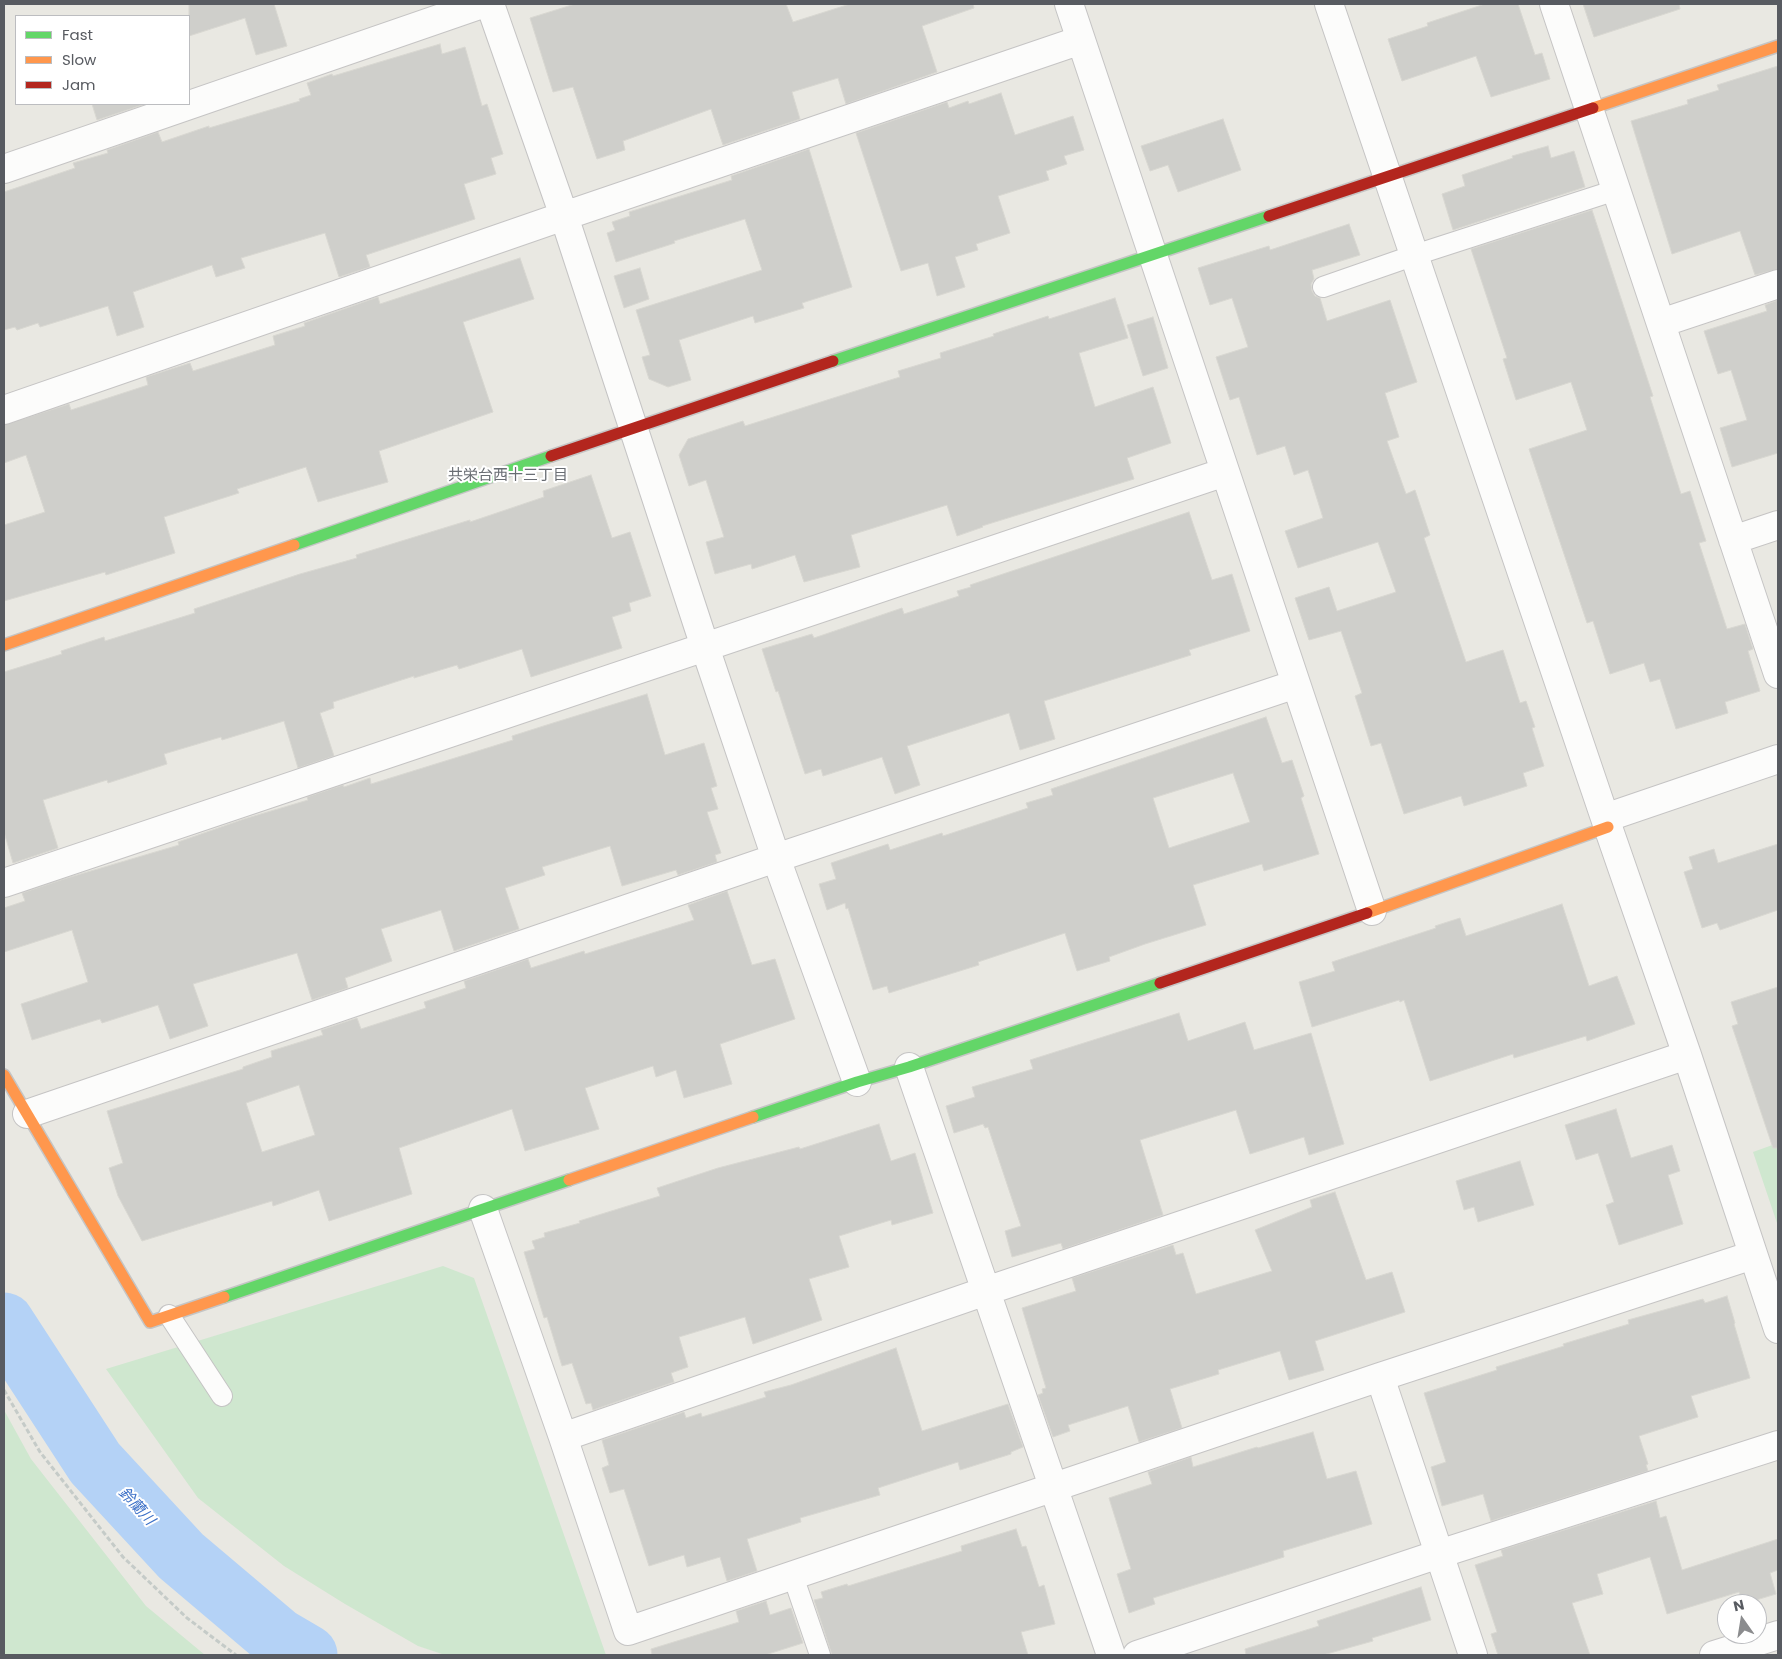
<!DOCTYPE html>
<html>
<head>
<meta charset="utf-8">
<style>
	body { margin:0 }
	#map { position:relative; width:1782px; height:1659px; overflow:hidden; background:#e9e8e2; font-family:Poppins,sans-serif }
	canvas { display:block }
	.frame { position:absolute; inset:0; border:5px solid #585b61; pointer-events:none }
	.legend { position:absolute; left:15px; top:15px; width:175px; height:90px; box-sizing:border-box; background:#fff; border:1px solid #bcbdc0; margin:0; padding:6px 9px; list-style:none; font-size:15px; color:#585b61 }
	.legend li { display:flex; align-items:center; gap:10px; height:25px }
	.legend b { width:25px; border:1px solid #bcbdc0 }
	.north { position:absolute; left:1717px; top:1594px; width:50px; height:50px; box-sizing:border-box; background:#fff; border:1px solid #bcbdc0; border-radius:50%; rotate:347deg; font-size:14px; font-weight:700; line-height:20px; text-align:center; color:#585b61 }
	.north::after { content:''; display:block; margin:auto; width:18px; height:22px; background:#8b8c8e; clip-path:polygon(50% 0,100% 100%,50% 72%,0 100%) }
</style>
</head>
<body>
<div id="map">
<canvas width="1782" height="1659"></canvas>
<div class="frame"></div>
<ul class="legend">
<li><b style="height:6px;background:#63d668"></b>Fast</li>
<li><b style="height:6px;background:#ff974d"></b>Slow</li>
<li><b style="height:6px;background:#b3261e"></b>Jam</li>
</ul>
<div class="north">N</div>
</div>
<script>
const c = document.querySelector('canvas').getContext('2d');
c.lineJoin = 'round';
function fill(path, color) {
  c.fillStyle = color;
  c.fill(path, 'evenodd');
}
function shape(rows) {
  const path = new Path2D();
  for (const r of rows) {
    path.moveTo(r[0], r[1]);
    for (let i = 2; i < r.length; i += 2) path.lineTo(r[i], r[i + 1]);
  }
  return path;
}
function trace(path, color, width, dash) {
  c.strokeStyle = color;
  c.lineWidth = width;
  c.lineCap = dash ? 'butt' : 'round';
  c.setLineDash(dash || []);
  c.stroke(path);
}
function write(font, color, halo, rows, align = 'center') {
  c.font = font + ' Poppins,"Noto Sans JP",sans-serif';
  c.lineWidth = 4;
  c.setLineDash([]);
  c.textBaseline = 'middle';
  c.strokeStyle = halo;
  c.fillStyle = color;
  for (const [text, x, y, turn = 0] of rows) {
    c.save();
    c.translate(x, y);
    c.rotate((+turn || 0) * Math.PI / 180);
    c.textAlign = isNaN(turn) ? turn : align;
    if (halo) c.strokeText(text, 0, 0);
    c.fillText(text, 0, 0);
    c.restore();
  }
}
fill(shape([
	[1778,1143,1778,1226,1753,1152],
	[443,1266,474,1278,606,1655,445,1655,418,1646,345,1604,284,1566,198,1498,106,1369],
	[4,1410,31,1459,146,1606,205,1655,4,1655]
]), '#cfe7cf');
trace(shape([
	[4,1323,95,1463,181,1556,278,1638,307,1655]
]), '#b4d2f6', 61);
const building = shape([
	[189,4,274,4,287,46,256,55,245,18,189,36,189,4],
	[575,4,786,4,793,22,850,4,973,4,974,8,922,26,937,72,846,104,838,78,792,92,800,119,723,145,711,109,623,141,625,150,597,159,573,87,553,92,530,18,575,4],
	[1485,4,1518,4,1535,55,1542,53,1550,79,1491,97,1476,56,1402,81,1388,39,1428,26,1427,23,1485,4],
	[1583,4,1679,4,1680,9,1594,37,1583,4],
	[440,44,442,54,465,47,482,106,487,104,503,154,491,158,496,174,464,184,475,219,366,255,370,267,339,277,325,233,241,258,245,268,216,277,212,265,133,292,144,327,117,336,108,306,40,327,38,323,17,330,15,327,4,330,4,192,75,168,73,163,108,153,107,150,158,132,162,142,209,126,209,128,300,101,299,99,311,95,307,83,332,74,333,76,440,44],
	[1778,66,1778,269,1755,275,1740,231,1672,254,1631,121,1688,104,1687,100,1719,90,1717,85,1778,66],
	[1001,93,1015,135,1073,116,1084,150,1064,156,1067,164,1046,171,1049,180,998,196,1010,233,976,244,978,250,955,257,965,287,937,296,928,263,901,271,856,133,947,102,949,108,968,101,969,104,1001,93],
	[92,104,145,104,97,120,92,104],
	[1223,119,1241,170,1178,192,1168,165,1150,171,1141,146,1223,119],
	[1548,146,1551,158,1574,151,1585,187,1453,230,1442,194,1465,186,1462,175,1513,158,1512,156,1548,146],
	[809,149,852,287,802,303,804,308,755,323,753,316,679,340,691,380,668,387,649,379,642,357,650,355,636,310,762,270,745,219,674,241,675,243,616,262,607,233,615,230,612,222,630,216,629,212,732,180,731,176,809,149],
	[1592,210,1653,396,1650,397,1681,494,1690,491,1706,541,1699,543,1727,629,1745,624,1753,649,1748,651,1760,691,1725,702,1728,713,1676,729,1660,679,1650,682,1644,663,1610,674,1593,621,1587,623,1529,449,1587,430,1571,382,1516,400,1503,359,1507,358,1471,249,1592,210],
	[1349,224,1360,255,1312,270,1314,279,1311,284,1312,291,1315,296,1320,298,1327,321,1390,300,1417,382,1385,393,1399,437,1387,441,1406,494,1415,490,1430,535,1424,538,1466,662,1503,650,1520,703,1526,701,1535,727,1532,728,1544,766,1523,773,1527,786,1464,806,1461,796,1404,814,1381,743,1371,746,1355,696,1362,693,1341,631,1309,640,1295,598,1329,587,1337,611,1396,592,1378,542,1298,568,1285,531,1323,518,1308,470,1294,475,1285,446,1257,455,1239,397,1230,400,1216,357,1248,347,1232,298,1210,305,1198,268,1269,246,1270,250,1349,224],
	[520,258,534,299,463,322,493,412,379,451,388,482,318,502,306,467,237,489,239,493,164,517,175,553,106,575,105,572,4,601,4,525,45,512,26,455,4,463,4,425,69,404,71,410,148,385,146,377,190,363,193,371,275,345,273,336,305,326,304,323,378,297,380,304,520,258],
	[640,268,649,299,624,308,614,276,640,268],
	[1115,298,1128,338,1079,353,1095,407,1153,387,1171,443,1127,458,1134,479,982,526,983,527,957,536,947,505,851,535,860,567,804,582,795,555,752,569,751,564,715,574,706,542,724,537,706,480,689,486,679,455,688,439,743,421,745,426,887,381,900,377,898,371,941,358,940,353,994,336,993,334,1048,316,1049,319,1115,298],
	[1778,300,1778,453,1732,467,1720,428,1747,420,1731,370,1718,374,1704,331,1767,311,1765,305,1778,300],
	[1153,317,1168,368,1143,376,1127,325,1153,317],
	[591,475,612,538,630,532,651,596,629,603,631,611,612,617,622,648,531,677,522,649,459,669,457,665,414,678,414,676,333,702,334,708,320,713,334,756,298,768,284,721,222,740,221,737,164,754,167,764,108,783,107,780,43,800,58,848,13,863,4,832,4,672,62,654,61,651,104,637,105,641,195,613,194,609,300,574,357,558,356,555,470,520,470,522,544,497,543,491,591,475],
	[1189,512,1212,580,1232,574,1250,631,1189,650,1191,655,1044,701,1055,739,1020,750,1009,713,907,746,920,785,895,794,882,757,823,776,821,769,805,774,778,691,776,692,762,649,812,634,814,638,902,608,904,614,959,596,957,591,971,587,970,585,1189,512],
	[647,694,665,755,704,743,717,786,711,788,718,809,707,812,721,853,715,855,717,862,678,875,676,870,622,886,610,846,542,867,545,875,505,888,519,929,454,951,441,910,381,929,392,961,345,978,348,988,312,1000,297,953,193,984,208,1026,170,1039,158,1005,102,1023,100,1019,32,1040,21,1004,88,982,72,930,4,952,4,908,25,901,22,893,67,878,179,845,178,842,244,819,308,800,307,797,343,785,344,787,370,778,371,784,513,740,512,736,553,723,647,694],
	[1266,717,1282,763,1292,760,1304,796,1301,798,1319,854,1264,871,1262,864,1193,885,1206,925,1145,944,1109,957,1110,961,1077,971,1065,933,978,962,979,965,889,993,887,986,873,990,848,908,846,909,845,903,827,910,819,884,836,879,831,863,888,844,890,850,942,833,943,836,1028,808,1026,803,1053,795,1051,789,1266,717],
	[1233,773,1250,822,1169,848,1153,798,1233,773],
	[1778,844,1778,910,1720,930,1717,923,1702,928,1684,872,1693,869,1689,857,1714,849,1718,863,1778,844],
	[727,891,752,965,775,959,795,1019,720,1044,732,1084,684,1098,676,1070,656,1077,653,1066,585,1088,599,1129,525,1151,512,1109,399,1148,412,1194,329,1221,319,1190,273,1206,272,1201,142,1241,118,1196,109,1168,123,1163,107,1111,243,1069,243,1067,272,1057,271,1051,323,1035,321,1030,357,1018,361,1029,426,1008,424,1002,466,988,464,981,528,959,531,968,584,951,585,954,694,920,688,905,727,891],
	[299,1085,315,1135,262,1152,246,1103,299,1085],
	[1562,904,1589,986,1617,976,1635,1024,1587,1041,1586,1036,1514,1058,1513,1054,1430,1081,1404,1000,1400,1002,1399,1000,1312,1027,1299,982,1335,971,1332,962,1436,928,1435,926,1460,918,1466,936,1562,904],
	[1778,987,1778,1148,1773,1148,1732,1026,1738,1024,1731,1002,1778,987],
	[1179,1013,1188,1041,1245,1022,1254,1050,1311,1033,1344,1144,1309,1155,1304,1137,1250,1154,1236,1110,1140,1140,1163,1215,1063,1249,1061,1243,1012,1257,1005,1231,1021,1226,988,1127,985,1128,983,1124,954,1133,946,1106,975,1097,972,1087,1033,1069,1030,1060,1179,1013],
	[1616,1109,1631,1158,1672,1145,1680,1171,1668,1175,1683,1224,1619,1245,1606,1205,1614,1202,1598,1153,1576,1160,1565,1125,1616,1109],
	[879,1124,891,1161,915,1153,933,1213,892,1225,891,1220,839,1236,849,1267,809,1279,822,1320,753,1344,745,1317,679,1337,688,1367,671,1373,674,1382,593,1410,591,1403,586,1404,572,1363,562,1366,547,1317,544,1318,524,1252,535,1249,532,1241,545,1237,544,1233,580,1223,579,1221,660,1196,657,1188,718,1168,799,1147,800,1149,879,1124],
	[1520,1161,1534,1205,1478,1222,1474,1207,1464,1210,1456,1181,1520,1161],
	[1335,1192,1366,1280,1392,1272,1405,1312,1315,1341,1324,1370,1289,1380,1280,1351,1218,1370,1219,1374,1170,1389,1182,1428,1139,1442,1128,1406,1068,1425,1070,1431,1053,1437,1038,1395,1043,1393,1042,1389,1046,1388,1022,1308,1076,1291,1072,1278,1173,1245,1176,1255,1183,1253,1196,1294,1272,1271,1255,1230,1312,1207,1310,1200,1335,1192],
	[1727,1296,1735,1323,1734,1324,1750,1378,1691,1396,1698,1417,1639,1436,1648,1464,1646,1465,1648,1471,1491,1521,1483,1494,1442,1506,1431,1467,1446,1462,1424,1393,1497,1370,1496,1367,1564,1346,1563,1344,1629,1324,1628,1320,1703,1299,1705,1303,1727,1296],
	[896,1348,922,1431,1008,1404,1023,1447,1011,1452,1011,1454,960,1470,958,1462,878,1488,880,1495,800,1518,801,1522,747,1539,757,1571,727,1581,720,1557,687,1567,684,1555,649,1566,624,1489,610,1493,602,1468,609,1465,602,1440,684,1412,686,1418,701,1413,702,1417,766,1397,764,1392,791,1385,896,1348],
	[1313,1432,1327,1479,1356,1471,1372,1524,1283,1551,1284,1557,1153,1598,1155,1604,1129,1613,1117,1574,1131,1569,1109,1498,1152,1484,1148,1472,1191,1457,1193,1467,1257,1447,1258,1448,1313,1432],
	[1656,1501,1660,1518,1666,1516,1682,1570,1778,1539,1778,1570,1770,1573,1776,1594,1743,1604,1739,1592,1667,1614,1650,1557,1597,1574,1603,1594,1572,1603,1590,1655,1498,1655,1491,1634,1497,1632,1475,1565,1503,1556,1501,1550,1656,1501],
	[1016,1529,1022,1547,1026,1546,1039,1587,1044,1585,1055,1624,1021,1632,1028,1655,832,1655,814,1600,823,1598,821,1592,847,1584,848,1586,962,1551,961,1546,1016,1529],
	[1421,1587,1431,1620,1372,1638,1373,1641,1323,1655,1246,1655,1245,1649,1319,1626,1317,1621,1421,1587],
	[766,1601,770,1615,791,1608,803,1643,765,1655,652,1655,651,1649,739,1622,736,1611,766,1601]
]);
fill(building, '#cfcfcb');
trace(building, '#d8d7d1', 1);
const lane = shape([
	[1323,287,1415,255,1616,190],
	[169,1315,222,1396],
	[793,1576,820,1655]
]);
const street = shape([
	[490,4,564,216,705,647,776,858,857,1082],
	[1069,4,1372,911],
	[1329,4,1608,827,1687,1055,1778,1329],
	[1554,4,1778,674],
	[4,169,482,4],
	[1661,323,1778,284],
	[4,410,564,216,1081,40],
	[1733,540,1778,525],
	[1605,818,1778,759],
	[4,883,1225,472],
	[909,1067,1111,1655],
	[27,1114,776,858,1296,684],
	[483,1209,563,1437,628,1631,1380,1377,1753,1255],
	[1380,1377,1473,1655],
	[563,1437,986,1291,1687,1055],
	[1137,1655,1439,1554,1778,1445],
	[1714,1655,1778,1635]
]);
const fast = shape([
	[833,361,1269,216],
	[294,545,551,456],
	[753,1117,857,1082,909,1067,1160,983],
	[224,1297,569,1180]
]);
const slow = shape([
	[1593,108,1778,46],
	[4,645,294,545],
	[1367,913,1608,827],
	[4,1075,150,1322,224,1297],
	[569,1180,753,1117]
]);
const jam = shape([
	[1269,216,1593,108],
	[551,456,833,361],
	[1160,983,1367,913]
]);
trace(lane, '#c5c4c4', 22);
trace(street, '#c5c4c4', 30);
trace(fast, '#c5c5c5', 14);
trace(slow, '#c5c5c5', 14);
trace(jam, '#c5c5c5', 14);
trace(shape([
	[4,1390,40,1452,123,1557,187,1618,236,1655]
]), '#c5cbc8', 3, [5, 2.5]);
trace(lane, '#fcfcfb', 20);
trace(street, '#fcfcfb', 28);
trace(fast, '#63d668', 11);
trace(slow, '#ff974d', 11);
trace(jam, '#b3261e', 11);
write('15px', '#696d73', '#fff', [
	["共栄台西十三丁目",508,476]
]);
write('italic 15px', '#3a6fc7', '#fff', [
	["鈴蘭川",136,1507,47]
]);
</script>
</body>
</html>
